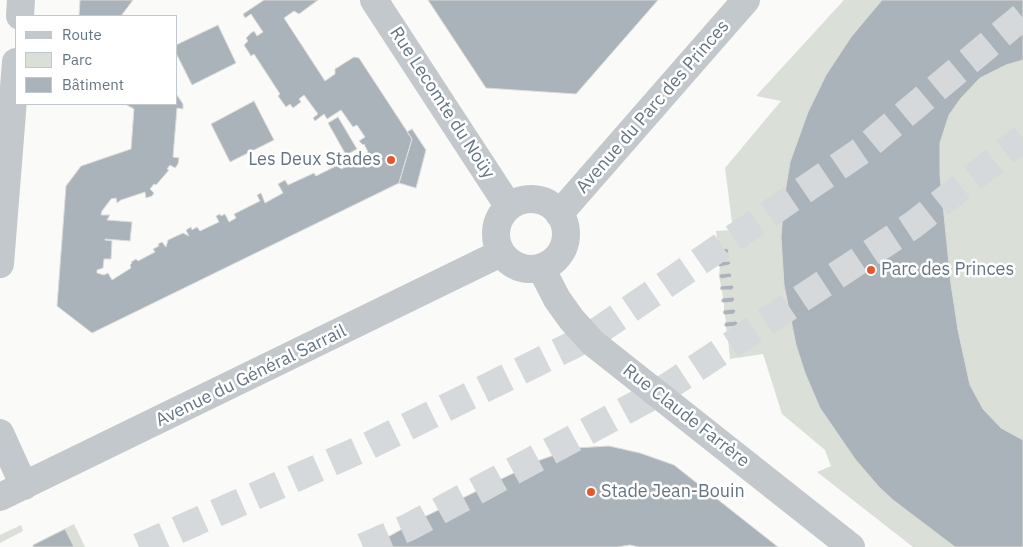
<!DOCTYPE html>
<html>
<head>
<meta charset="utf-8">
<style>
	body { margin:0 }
	#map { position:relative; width:1023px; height:547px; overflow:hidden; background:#fafaf8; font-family:"IBM Plex Sans",sans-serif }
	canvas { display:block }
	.legend { position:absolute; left:15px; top:15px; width:162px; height:90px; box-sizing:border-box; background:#fff; border:1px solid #c1c8cd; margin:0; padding:6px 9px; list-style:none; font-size:15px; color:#657683 }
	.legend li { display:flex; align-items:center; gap:10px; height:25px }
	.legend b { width:25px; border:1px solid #c1c8cd }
</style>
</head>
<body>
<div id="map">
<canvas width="1023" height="547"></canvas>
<ul class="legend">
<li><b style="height:6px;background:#c3c8cc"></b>Route</li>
<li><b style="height:14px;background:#dadfd7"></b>Parc</li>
<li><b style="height:14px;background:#aab3b9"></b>Bâtiment</li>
</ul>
</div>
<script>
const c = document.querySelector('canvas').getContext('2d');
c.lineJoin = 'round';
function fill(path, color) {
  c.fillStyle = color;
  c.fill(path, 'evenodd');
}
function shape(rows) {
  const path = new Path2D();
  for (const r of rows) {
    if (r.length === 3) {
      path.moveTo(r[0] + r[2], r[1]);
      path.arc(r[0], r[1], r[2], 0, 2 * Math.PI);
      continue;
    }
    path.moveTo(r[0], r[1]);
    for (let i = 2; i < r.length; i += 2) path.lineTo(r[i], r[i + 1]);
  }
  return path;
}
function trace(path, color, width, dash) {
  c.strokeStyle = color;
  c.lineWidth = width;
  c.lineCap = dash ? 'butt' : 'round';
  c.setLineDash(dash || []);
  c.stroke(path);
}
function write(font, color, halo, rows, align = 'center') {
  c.font = font + ' "IBM Plex Sans",sans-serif';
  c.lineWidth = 5;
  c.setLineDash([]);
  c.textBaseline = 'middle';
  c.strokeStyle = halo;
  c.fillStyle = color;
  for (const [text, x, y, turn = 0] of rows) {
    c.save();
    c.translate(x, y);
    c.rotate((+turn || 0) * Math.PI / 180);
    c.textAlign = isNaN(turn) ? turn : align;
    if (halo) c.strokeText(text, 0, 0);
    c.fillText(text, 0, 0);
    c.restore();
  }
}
fill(shape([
	[844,0,1023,0,1023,547,913,547,817,472,831,466,825,450,782,414,763,354,730,359,728,339,726,337,727,334,726,327,724,325,726,322,725,315,723,313,724,310,724,303,721,301,723,298,722,291,720,289,721,286,719,276,720,267,717,264,719,262,718,255,716,252,718,249,716,231,733,230,725,168,781,101,756,96],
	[74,524,85,547,33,547,33,545],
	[21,525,23,531,0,543,0,535]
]), '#dadfd7');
const building = shape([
	[80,0,133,0,121,16,79,16,80,0],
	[264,0,318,0,299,14,294,11,284,18,325,81,335,74,335,69,354,57,359,58,412,139,399,183,92,333,57,306,66,186,81,166,131,149,134,109,125,104,176,104,177,95,183,104,183,109,177,108,173,157,179,158,178,164,175,168,170,165,167,169,169,170,156,185,154,184,150,189,154,193,152,196,146,198,145,192,121,200,117,203,116,198,111,199,102,211,101,215,110,215,107,220,132,222,130,241,105,239,105,240,112,241,111,259,104,259,103,268,97,270,97,273,104,275,108,273,112,280,131,268,130,265,132,263,131,262,136,259,138,261,155,252,153,249,159,246,158,244,162,242,166,247,168,240,183,233,189,236,186,230,191,227,192,230,197,227,200,231,219,222,216,216,220,214,221,216,225,214,229,222,236,218,234,214,260,201,257,195,261,193,265,203,283,193,278,184,285,180,288,185,314,173,316,176,338,165,341,169,354,163,351,158,356,155,357,157,368,152,364,144,363,145,359,141,365,137,357,125,353,127,341,110,327,119,324,114,315,121,313,118,318,114,304,95,299,99,301,102,293,108,290,104,286,107,278,96,280,94,254,54,251,56,244,45,248,41,246,38,251,33,254,31,257,36,263,32,251,14,245,18,243,14,264,0],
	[428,0,658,0,576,94,486,88,428,0],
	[882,0,1023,0,1023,60,1006,65,980,78,961,98,949,115,940,143,940,175,951,284,958,330,970,385,983,409,1001,428,1023,440,1023,547,955,547,893,500,879,487,855,459,820,408,805,373,796,345,784,285,781,237,784,199,790,162,808,112,826,75,851,37,882,0],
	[218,25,236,63,192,85,176,53,176,45,218,25],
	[254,101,274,140,230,162,211,124,254,101],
	[338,117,357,149,346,155,328,123,338,117],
	[412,129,426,150,416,188,399,183,412,139,407,132,412,129],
	[727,248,729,251,728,253,718,254,716,252,718,250,727,248],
	[729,261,731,263,729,265,720,267,717,264,719,262,729,261],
	[730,273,732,275,731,277,721,279,719,276,720,274,730,273],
	[732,285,734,287,732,290,722,290,720,289,721,286,732,285],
	[733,297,735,299,733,302,724,303,721,301,723,298,733,297],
	[734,309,736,311,734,314,725,315,723,313,724,310,734,309],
	[736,321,738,323,736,326,726,327,724,325,726,322,736,321],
	[737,333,739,335,737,338,727,339,726,337,727,334,737,333],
	[609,446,640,453,674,465,778,547,639,547,630,545,617,547,370,547,420,519,540,460,575,448,609,446],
	[65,529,74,547,33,547,33,545,65,529]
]);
fill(building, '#aab3b9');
trace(building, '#dcdcda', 1);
trace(shape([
	[139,547,366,447,589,337,861,151,1023,16],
	[363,547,409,527,658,393,913,225,1023,138]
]), '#d5d9db', 28, [28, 14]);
trace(shape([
	[374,0,509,207],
	[20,16,21,0],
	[531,234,35],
	[559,214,746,0],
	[0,264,16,62],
	[541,268,557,299,572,320,593,343,851,547],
	[0,433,24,486],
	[0,497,501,253]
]), '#c3c8cc', 28);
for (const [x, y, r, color] of [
	[391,160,5,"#e4572e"],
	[871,270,5,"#e4572e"],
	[591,492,5,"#e4572e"]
]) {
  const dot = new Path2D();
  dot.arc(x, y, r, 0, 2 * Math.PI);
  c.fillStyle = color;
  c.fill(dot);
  trace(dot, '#fff', 2);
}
write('18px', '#657683', '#fff', [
	["Rue Lecomte du Noüy",442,103,57],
	["Avenue du Parc des Princes",653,107,-49],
	["Avenue du Général Sarrail",251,376,-26],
	["Rue Claude Farrère",686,416,38]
]);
write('18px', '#657683', '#fff', [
	["Les Deux Stades",381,160,"right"],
	["Parc des Princes",881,270],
	["Stade Jean-Bouin",601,492]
], 'left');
</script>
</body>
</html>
